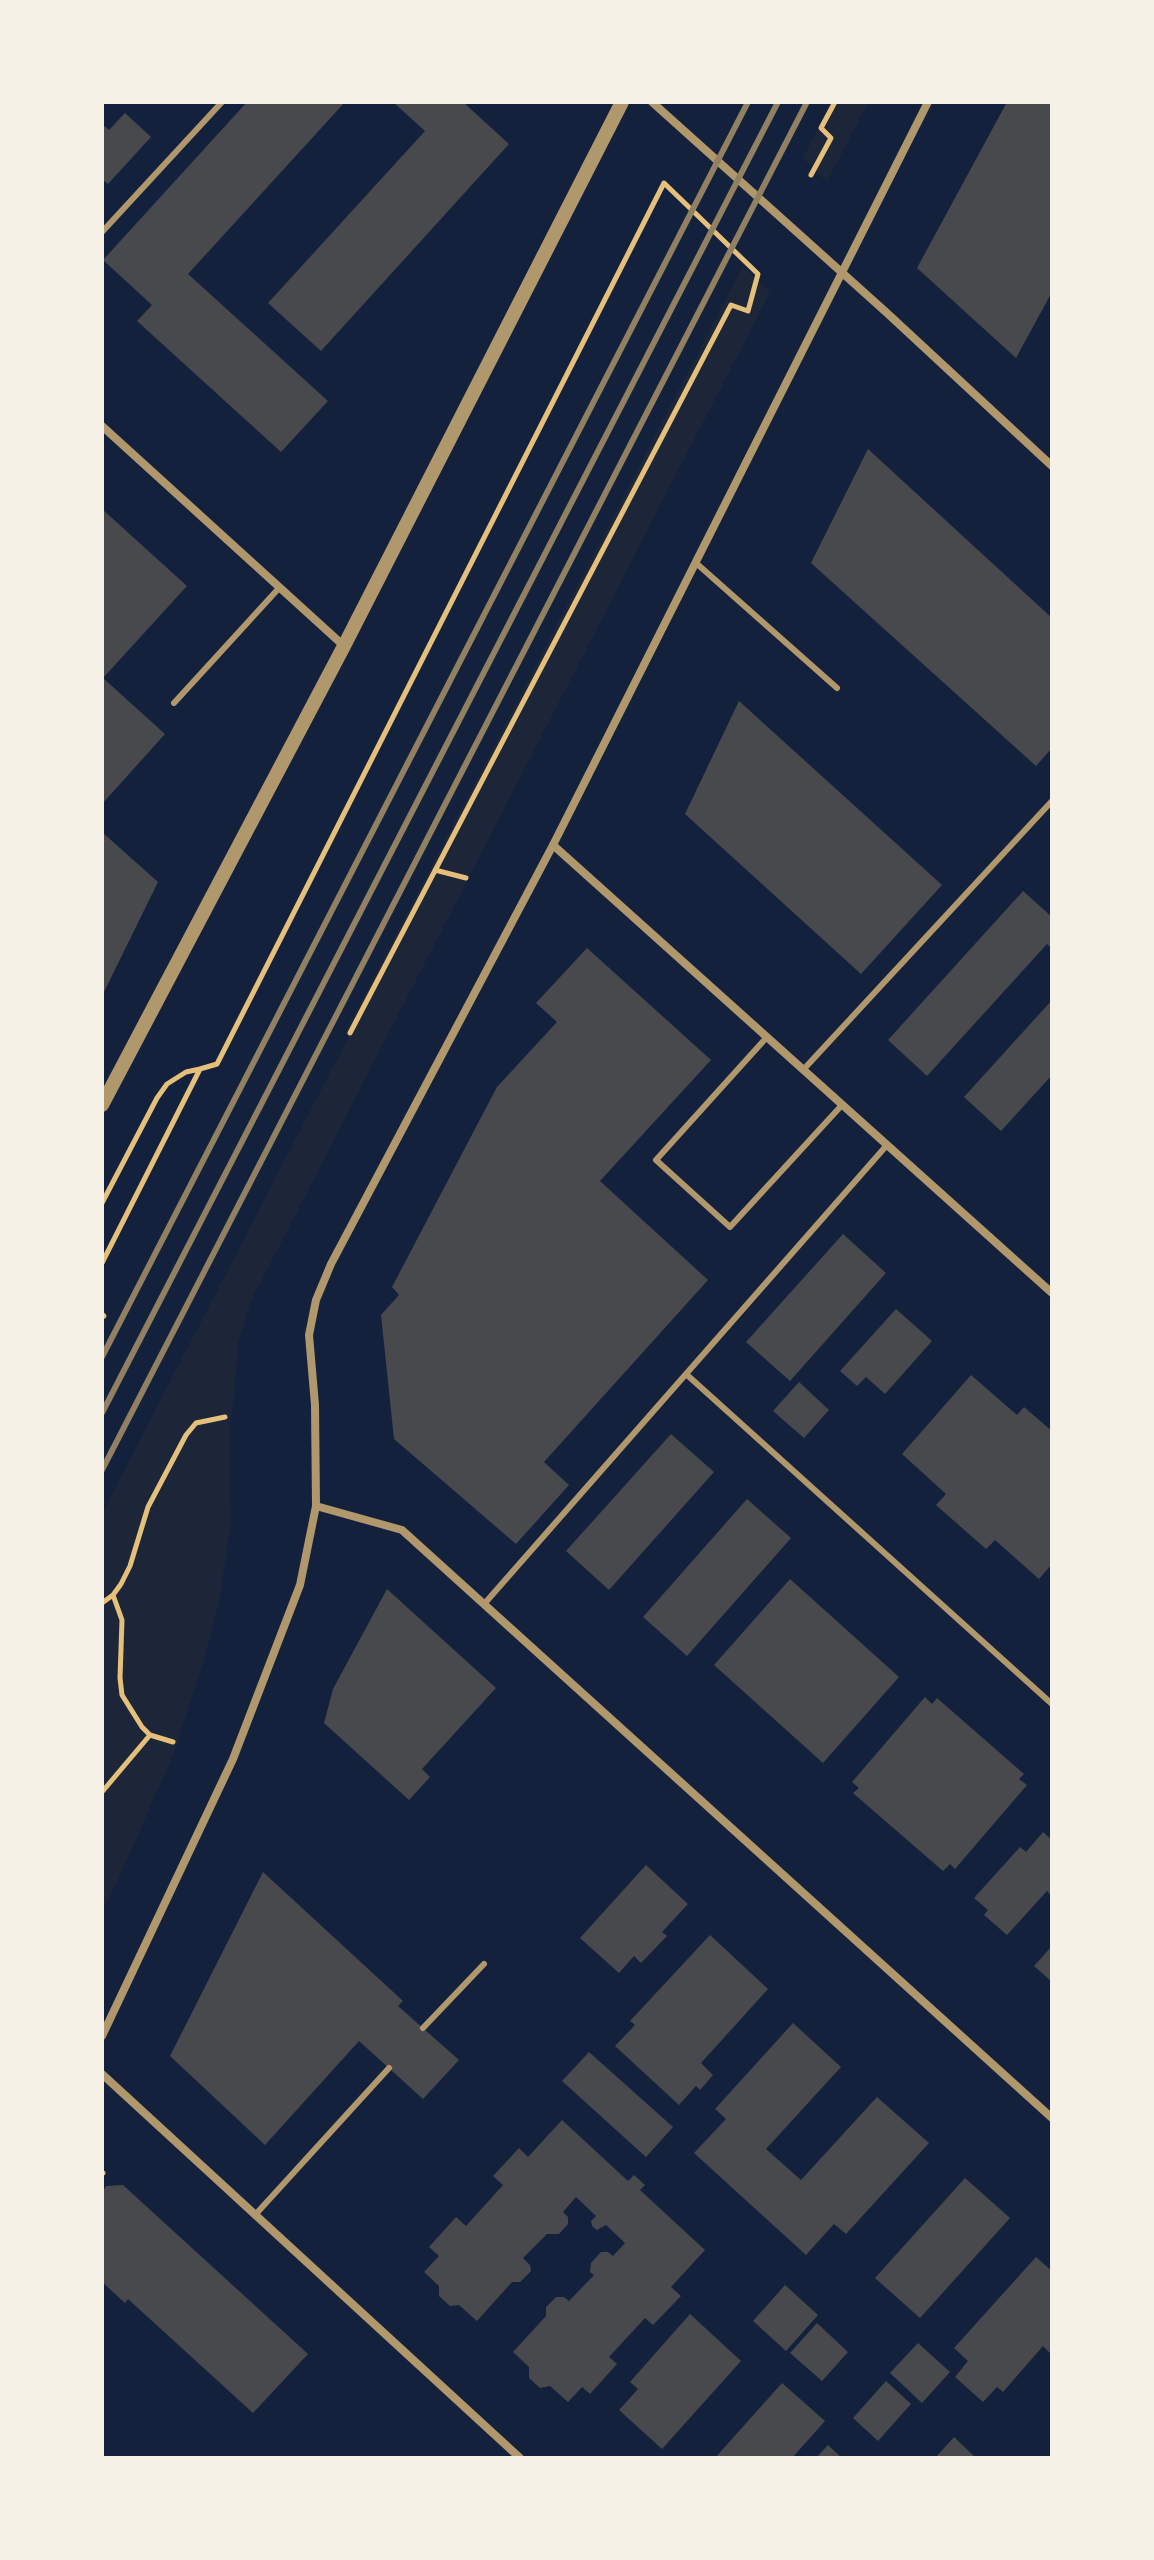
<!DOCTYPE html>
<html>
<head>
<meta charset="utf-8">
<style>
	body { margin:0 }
	#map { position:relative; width:1154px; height:2560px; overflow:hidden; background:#14213d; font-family:"Sofia Sans Condensed",sans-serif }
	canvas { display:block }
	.frame { position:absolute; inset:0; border:104px solid #f6f1e7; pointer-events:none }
</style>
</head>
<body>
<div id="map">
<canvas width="1154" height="2560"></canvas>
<div class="frame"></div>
</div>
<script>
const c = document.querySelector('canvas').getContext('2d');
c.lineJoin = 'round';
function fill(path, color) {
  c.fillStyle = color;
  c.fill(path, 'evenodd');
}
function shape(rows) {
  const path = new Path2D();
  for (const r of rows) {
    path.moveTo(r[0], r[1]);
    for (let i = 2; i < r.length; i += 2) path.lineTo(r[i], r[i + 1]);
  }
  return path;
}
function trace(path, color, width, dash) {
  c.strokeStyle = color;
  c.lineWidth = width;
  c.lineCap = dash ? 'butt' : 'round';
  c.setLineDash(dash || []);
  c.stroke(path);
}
fill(shape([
	[831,102,868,102,827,182,803,158],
	[743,266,770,292,251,1301,238,1344,235,1389,229,1429,231,1523,219,1602,201,1670,173,1755,115,1887,102,1910,102,1513,350,1034,346,1031]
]), '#1d2539');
fill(shape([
	[247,102,345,102,188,274,328,401,281,452,137,321,152,305,103,260],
	[393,102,463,102,509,144,321,351,268,303,425,131],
	[1007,102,1052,102,1052,292,1016,358,917,268],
	[125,113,151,137,108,184,102,179,102,124,109,130],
	[868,449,1052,618,1052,748,1036,766,811,563],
	[102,509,187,586,103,678,165,734,102,804],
	[739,701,942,885,861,974,685,814],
	[102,832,158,882,102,996],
	[1023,891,1052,917,1052,949,1047,944,927,1076,888,1040],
	[587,948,711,1060,600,1181,708,1280,544,1462,569,1485,516,1544,394,1439,381,1315,399,1295,392,1287,497,1087,557,1022,536,1003],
	[1052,1000,1052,1075,1001,1131,964,1097],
	[843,1234,886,1273,790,1381,746,1342],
	[896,1309,932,1341,885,1394,866,1377,857,1386,840,1371],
	[971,1375,1017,1415,1024,1407,1052,1431,1052,1564,1039,1579,995,1540,986,1549,936,1505,946,1494,902,1454],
	[799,1382,829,1410,804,1438,773,1411],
	[671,1434,714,1472,609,1590,566,1551],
	[747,1499,791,1538,687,1656,643,1617],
	[790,1579,899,1677,823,1763,714,1665],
	[387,1589,496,1688,422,1769,430,1777,409,1800,324,1723,333,1689],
	[925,1697,932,1704,937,1698,1024,1774,1019,1779,1027,1785,955,1869,950,1864,943,1871,853,1793,859,1788,852,1782],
	[1043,1832,1052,1840,1052,1896,1047,1891,1007,1935,984,1915,988,1910,974,1898,1020,1847,1026,1852],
	[646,1865,688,1904,662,1932,667,1936,641,1963,634,1956,619,1973,580,1938],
	[263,1872,403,2001,398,2006,459,2060,423,2099,359,2041,265,2145,170,2056],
	[710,1935,768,1989,701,2063,713,2075,700,2090,696,2086,679,2105,615,2046,635,2025,630,2021],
	[1052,1946,1052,1982,1034,1966],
	[793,2023,841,2067,766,2149,801,2180,877,2097,929,2143,846,2234,834,2224,806,2255,694,2153,726,2119,715,2109],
	[589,2052,673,2127,646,2157,562,2081],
	[562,2120,628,2181,634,2175,645,2185,640,2190,705,2250,671,2287,681,2296,653,2325,645,2318,609,2357,617,2364,590,2394,582,2387,568,2402,550,2386,540,2388,529,2378,529,2367,513,2352,546,2316,546,2307,556,2297,564,2297,569,2301,594,2275,590,2272,591,2263,601,2252,608,2252,613,2256,625,2243,606,2225,597,2230,592,2226,591,2221,596,2216,576,2197,563,2212,568,2217,568,2224,559,2234,547,2234,523,2258,530,2265,531,2271,520,2282,512,2282,477,2321,459,2305,450,2306,439,2296,439,2286,424,2272,439,2256,429,2247,456,2217,466,2226,503,2185,493,2176,519,2148,528,2157],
	[965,2178,1010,2218,920,2318,875,2278],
	[123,2185,308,2354,253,2413,128,2299,125,2303,102,2282,102,2193,106,2186],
	[1036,2257,1052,2271,1052,2355,1043,2346,1003,2392,997,2387,983,2402,955,2377,968,2361,954,2348],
	[785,2285,818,2315,786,2351,753,2321],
	[690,2314,741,2361,662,2449,619,2410,638,2389,630,2382],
	[817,2323,848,2352,822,2381,790,2353],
	[918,2343,950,2372,922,2403,890,2373],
	[886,2381,911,2404,878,2441,853,2418],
	[782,2383,825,2421,792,2458,715,2458],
	[954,2437,976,2458,935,2458],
	[828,2445,842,2458,816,2458]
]), '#48494c');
trace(shape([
	[811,175,831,138,821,128,835,102],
	[435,870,466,878],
	[200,1069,217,1064,664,183,758,274,748,311,731,305,350,1033],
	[102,1203,157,1098,167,1084,186,1072,200,1069,102,1263],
	[102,1314,104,1316],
	[113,1595,122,1620,120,1678,122,1695,142,1727,150,1735,173,1742],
	[102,1603,113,1595,121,1584,130,1566,148,1507,186,1435,196,1423,225,1417],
	[102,1792,150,1735],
	[102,2173,103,2173]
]), '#e5c07b', 5);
trace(shape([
	[102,232,222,102],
	[696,563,837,688],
	[174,703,280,587],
	[767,1037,656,1160,730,1227,842,1105],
	[803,1070,1052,801],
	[686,1374,1052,1704],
	[485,1603,887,1145],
	[423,2028,484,1964],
	[255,2215,389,2068]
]), '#b1986c', 6);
trace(shape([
	[652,102,887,313,1052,466],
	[102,426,344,646],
	[553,845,1052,1293],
	[316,1506,402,1530,1052,2118],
	[102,2036,233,1759,300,1585,316,1506,315,1405,309,1335,316,1300,331,1264,553,845,928,102],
	[102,2074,520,2458]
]), '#b1986c', 8);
trace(shape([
	[102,1105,344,646,622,102]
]), '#b1986c', 14);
trace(shape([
	[102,1357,748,102],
	[102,1413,778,102],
	[102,1470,807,102]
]), '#918062', 6);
</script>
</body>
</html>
